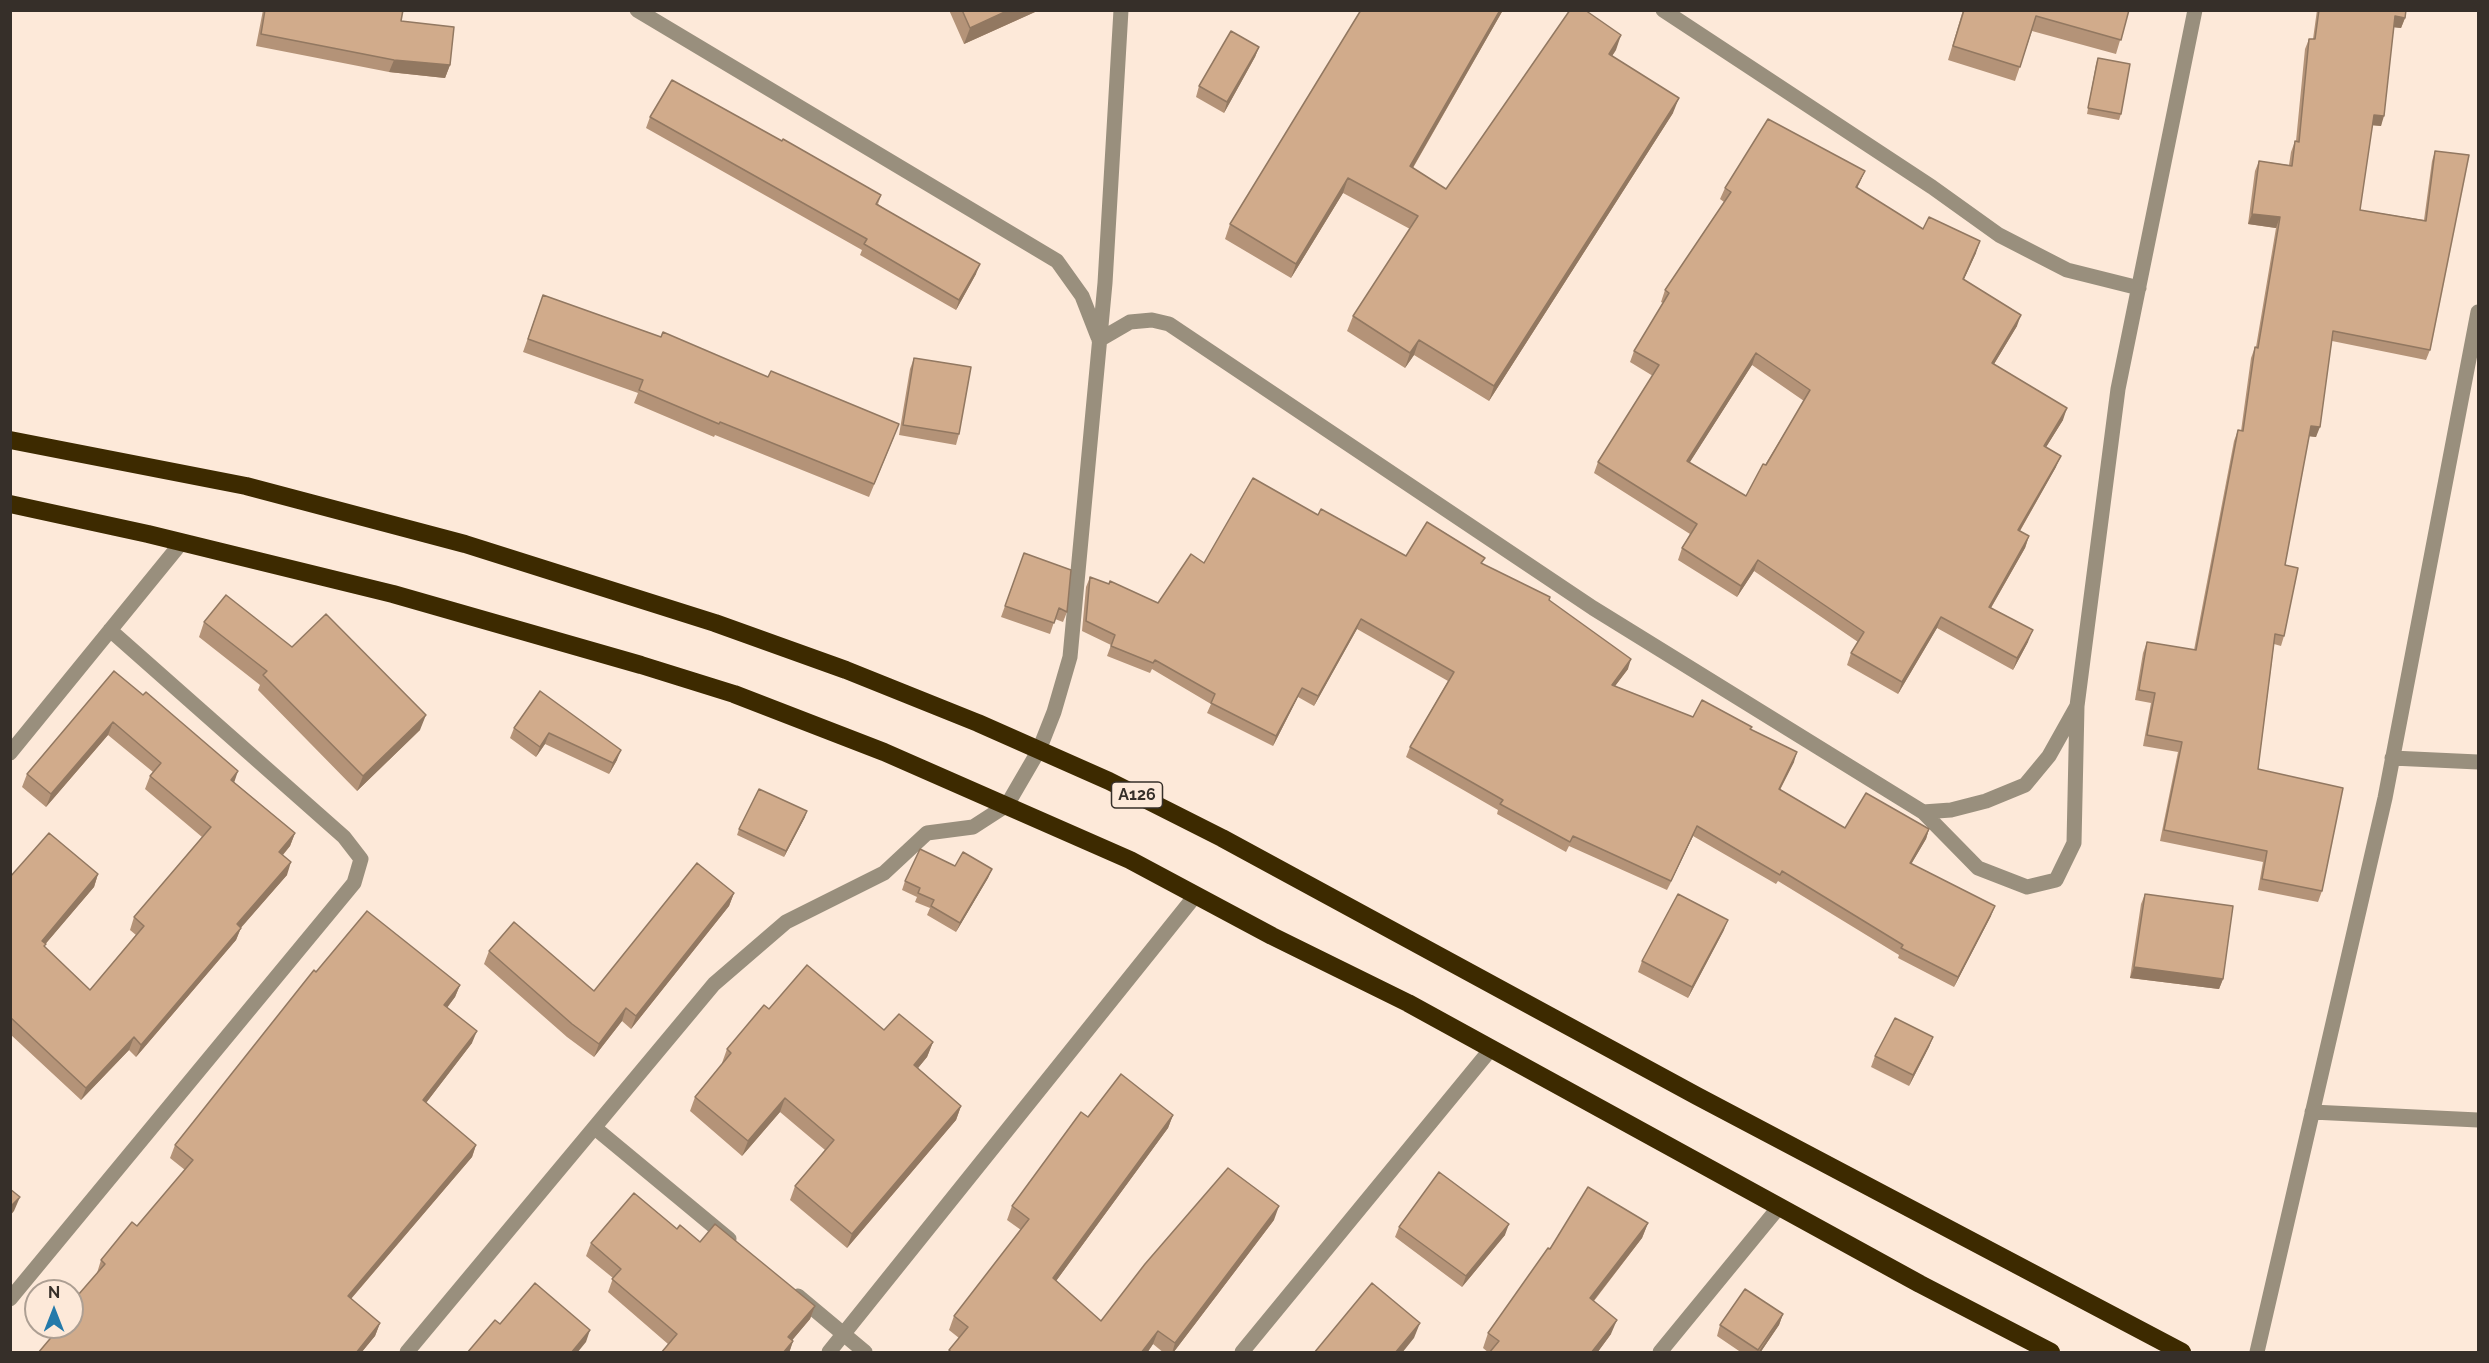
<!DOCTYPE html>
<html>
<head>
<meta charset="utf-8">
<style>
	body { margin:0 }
	#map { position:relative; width:2489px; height:1363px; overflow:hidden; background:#fde9d9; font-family:Raleway,sans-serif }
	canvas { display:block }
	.frame { position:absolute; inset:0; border:12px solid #362f29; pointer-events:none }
	.north { position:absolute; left:24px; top:1279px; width:60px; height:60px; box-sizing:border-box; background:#fde9d9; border:2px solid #ad9f93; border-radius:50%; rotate:0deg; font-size:16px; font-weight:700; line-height:24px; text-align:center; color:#362f29 }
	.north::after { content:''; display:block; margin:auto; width:21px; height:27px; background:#257aaa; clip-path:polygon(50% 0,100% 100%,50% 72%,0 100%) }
</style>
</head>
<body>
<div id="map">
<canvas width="2489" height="1363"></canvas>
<div class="frame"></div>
<div class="north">N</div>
</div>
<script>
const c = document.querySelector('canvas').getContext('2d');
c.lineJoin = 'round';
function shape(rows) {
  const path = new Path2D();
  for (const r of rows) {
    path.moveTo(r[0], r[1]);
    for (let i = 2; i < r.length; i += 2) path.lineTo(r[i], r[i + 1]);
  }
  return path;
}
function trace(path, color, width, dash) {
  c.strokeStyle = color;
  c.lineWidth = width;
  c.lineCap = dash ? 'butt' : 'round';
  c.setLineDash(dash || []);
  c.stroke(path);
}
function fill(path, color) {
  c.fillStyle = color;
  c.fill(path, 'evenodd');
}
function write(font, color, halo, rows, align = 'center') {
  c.font = font + ' Raleway,sans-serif';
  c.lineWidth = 5;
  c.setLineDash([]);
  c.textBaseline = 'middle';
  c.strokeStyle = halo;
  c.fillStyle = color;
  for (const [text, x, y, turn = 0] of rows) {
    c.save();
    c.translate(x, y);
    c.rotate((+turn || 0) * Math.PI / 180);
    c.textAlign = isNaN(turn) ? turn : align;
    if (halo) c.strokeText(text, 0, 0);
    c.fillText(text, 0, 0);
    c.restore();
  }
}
trace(shape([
	[637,10,1057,261,1082,296,1098,337],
	[1663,10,1932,187,1999,235,2067,270,2139,288],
	[1099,340,1130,322,1152,320,1169,324,1593,608,1923,812,1978,868,2027,887,2056,880,2074,843,2077,706],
	[10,753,182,542],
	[2392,758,2478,762],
	[1923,812,1951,810,1986,801,2025,785,2049,756,2077,706,2118,389,2195,10],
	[2312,1112,2478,1120],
	[595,1128,729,1239],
	[798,1296,865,1352],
	[10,1299,354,883,361,859,344,837,110,630],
	[407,1352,714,984,786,922,884,873,927,833,973,827,1007,805,1039,750,1054,712,1070,657,1105,283,1121,10],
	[829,1352,1195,896],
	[1242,1352,1491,1049],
	[1660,1352,1779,1207],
	[2257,1352,2385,798,2478,312]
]), '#998f7d', 15);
trace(shape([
	[10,440,246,486,465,544,715,623,846,670,978,723,1109,781,1222,838,1697,1096,2182,1352],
	[10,504,148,534,393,594,641,665,734,694,884,752,1130,860,1272,936,1408,1003,1920,1284,2051,1352]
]), '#3d2a00', 18);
fill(shape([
	[263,10,403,10,401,21,450,65,445,78,389,72,256,46],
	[949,10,1035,10,1035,12,964,44],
	[1361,10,1503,10,1413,168,1446,189,1616,50,1612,56,1673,113,1489,401,1414,355,1405,368,1347,331,1353,316,1410,229,1343,193,1291,278,1225,239,1230,224],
	[1963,10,2129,10,2116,54,2032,31,2015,81,1948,60],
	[2317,10,2406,10,2405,18,2401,28,2394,27,2381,126,2372,125,2360,210,2424,220,2432,161,2435,151,2430,350,2426,360,2332,341,2316,437,2309,436,2285,565,2284,636,2281,646,2274,644,2258,769,2322,891,2318,902,2258,890,2263,862,2160,841,2178,752,2143,746,2151,703,2135,700,2143,653,2147,642,2194,650,2234,441,2238,430,2241,431,2251,358,2255,347,2256,347,2276,228,2248,224,2255,171,2259,161,2289,165,2291,152,2295,141,2296,141,2305,49,2309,39,2313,39],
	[1259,47,1255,57,1224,113,1196,97,1199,86],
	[2098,58,2121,114,2119,120,2087,114,2096,64],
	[650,117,782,141,881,195,878,204,976,274,956,310,860,255,862,250,646,128],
	[1865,171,1857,188,1923,229,1976,253,1964,279,2017,326,1994,364,2063,420,2046,447,2056,467,2020,531,2029,536,2025,548,1991,608,2028,642,2013,670,1937,628,1898,694,1847,665,1851,653,1858,642,1754,571,1737,597,1678,560,1682,548,1690,534,1594,473,1598,462,1653,376,1630,362,1634,351,1663,303,1661,302,1665,290,1724,202,1720,199,1725,188],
	[1752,365,1804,401,1746,496,1689,463],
	[543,295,894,437,869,497,715,435,714,437,634,403,638,393,523,352],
	[914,358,959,434,956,445,899,435,910,369],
	[1318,515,1406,556,1483,564,1549,601,1628,669,1615,686,1693,717,1751,729,1794,762,1780,790,1845,828,1929,829,1926,839,1911,864,1991,916,1954,987,1898,958,1899,955,1778,881,1776,884,1693,836,1667,890,1569,846,1566,852,1497,814,1498,810,1406,757,1410,747,1448,681,1357,629,1314,706,1298,697,1273,746,1207,713,1211,704,1152,669,1150,673,1107,656,1111,645,1082,631,1086,587,1090,577,1158,603,1204,563],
	[1024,553,1067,612,1063,622,1055,619,1050,634,1001,617],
	[204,622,292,647,420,730,357,791,258,690,260,685,199,637],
	[114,671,234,782,295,833,290,846,283,855,287,875,241,927,236,940,136,1057,129,1050,81,1100,10,1034,10,877,98,874,94,887,45,944,45,947,90,990,136,935,130,930,134,917,202,837,145,789,150,776,153,772,108,735,46,807,22,787,27,774],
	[540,691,617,760,609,774,545,744,536,757,510,738,514,728],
	[805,817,784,857,737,835,739,829],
	[955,866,992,869,988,878,956,932,927,915,930,908,915,902,917,897,902,890,905,881],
	[734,893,729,906,631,1029,622,1021,594,1057,567,1037,484,964,489,951,594,991],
	[2145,894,2223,979,2219,989,2130,978,2141,904],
	[1724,930,1688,998,1638,972,1642,961],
	[316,972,460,985,455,997,447,1008,472,1043,426,1103,476,1145,472,1157,351,1299,380,1323,375,1336,361,1353,38,1353,72,1327,97,1273,101,1260,137,1226,185,1170,170,1158,175,1145],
	[769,1009,884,1030,933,1042,927,1057,918,1068,961,1106,956,1120,847,1248,790,1200,795,1186,825,1150,780,1112,742,1156,690,1111,695,1097,722,1064,722,1063,727,1049],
	[1933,1037,1929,1047,1909,1086,1871,1067,1875,1056],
	[1173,1115,1168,1128,1056,1281,1101,1321,1274,1220,1173,1353,1164,1353,1153,1344,1147,1353,948,1353,949,1350,959,1338,949,1330,954,1316,1021,1230,1007,1220,1012,1206,1088,1117],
	[1648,1223,1642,1238,1594,1301,1611,1334,1597,1353,1489,1353,1483,1348,1488,1333,1550,1249],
	[1399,1227,1505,1235,1462,1287,1395,1237],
	[677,1229,815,1306,810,1319,792,1340,793,1341,789,1353,661,1353,668,1344,608,1292,613,1278,586,1256,591,1243],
	[1783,1314,1779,1325,1760,1353,1742,1353,1717,1336,1720,1325]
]), '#b49378');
fill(shape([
	[1009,10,1035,10,1035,12,964,44,970,28],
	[1500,10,1503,10,1405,181,1410,166],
	[2395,16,2405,18,2401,28,2391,27],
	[1621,35,1616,50,1603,69,1609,54],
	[1259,47,1255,57,1224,113,1227,102],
	[394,60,450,65,445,78,389,72],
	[1679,98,1673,113,1489,401,1494,386],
	[2374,115,2384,116,2381,126,2370,125],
	[1865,171,1860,182,1851,199,1856,187],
	[1348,178,1343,193,1291,278,1296,264],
	[2252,214,2280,217,2276,228,2248,224],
	[1980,241,1976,253,1959,290,1963,279],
	[980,264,976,274,956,310,959,300],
	[2021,315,2017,326,1988,374,1992,363],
	[1419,340,1414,355,1405,368,1410,353],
	[1756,353,1752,365,1683,473,1687,461],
	[2067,408,2063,420,2040,457,2044,446],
	[2311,426,2320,427,2316,437,2307,436],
	[2061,456,2056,467,2014,541,2018,530],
	[2029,536,2025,548,1985,618,1989,607],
	[1758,560,1754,571,1737,597,1741,586],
	[1941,617,1937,628,1898,694,1902,682],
	[1361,619,1357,629,1314,706,1318,696],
	[2033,630,2028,642,2013,670,2017,658],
	[1631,659,1628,669,1609,694,1612,685],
	[1302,688,1298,697,1273,746,1276,736],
	[426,715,420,730,357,791,363,776],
	[113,722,108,735,46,807,51,794],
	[549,733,545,744,536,757,540,747],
	[621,750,617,760,609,774,613,763],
	[1797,752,1794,762,1775,799,1779,789],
	[238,771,234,783,231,780],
	[807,811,805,817,784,857,786,851],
	[1697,826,1693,836,1667,890,1671,881],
	[1929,829,1926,839,1906,873,1910,863],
	[295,833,290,846,275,864,279,852],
	[291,862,287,875,233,937,237,924],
	[992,869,988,878,956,932,960,923],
	[98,874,94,887,37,954,42,941],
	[734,893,729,906,631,1029,636,1016],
	[1995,906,1991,916,1954,987,1958,977],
	[1728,920,1724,930,1688,998,1692,987],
	[241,928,236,940,136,1057,141,1045],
	[2134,967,2223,979,2219,989,2130,978],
	[460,985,455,997,439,1018,444,1005],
	[626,1008,622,1021,594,1057,599,1044],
	[477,1031,472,1043,419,1112,423,1100],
	[134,1037,129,1050,81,1100,86,1088],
	[1933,1037,1929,1047,1909,1086,1913,1075],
	[933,1042,927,1057,909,1079,914,1065],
	[785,1098,780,1112,742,1156,748,1141],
	[961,1106,956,1120,847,1248,852,1234],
	[1173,1115,1168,1128,1048,1292,1053,1278],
	[476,1145,472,1157,343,1308,348,1296],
	[20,1197,14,1211,10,1216,10,1207],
	[1279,1206,1274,1220,1173,1353,1172,1353,1175,1343],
	[1648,1223,1642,1238,1584,1313,1590,1298],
	[1509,1224,1505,1235,1462,1287,1466,1276],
	[815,1306,810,1319,784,1350,788,1337],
	[1783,1314,1779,1325,1760,1353,1758,1353],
	[1617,1320,1611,1334,1597,1353,1591,1353],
	[380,1323,375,1336,361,1353,356,1353],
	[1420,1323,1414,1338,1402,1353,1395,1353],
	[590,1330,586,1342,577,1353,571,1353],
	[1158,1331,1153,1344,1147,1353,1141,1353],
	[793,1341,789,1353,783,1353]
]), '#927861');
const building = shape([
	[265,10,403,10,401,21,454,27,450,65,394,60,261,34,265,10],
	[962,10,1009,10,970,28,962,10],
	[1361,10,1500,10,1410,166,1446,189,1570,10,1585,10,1621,35,1609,54,1679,98,1494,386,1419,340,1410,353,1353,316,1418,216,1348,178,1296,264,1230,224,1361,10],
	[1964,10,2129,10,2121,40,2036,16,2020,67,1953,46,1964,10],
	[2319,10,2406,10,2405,18,2395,16,2384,116,2374,115,2360,210,2426,221,2435,151,2469,155,2430,350,2333,331,2320,427,2311,426,2285,565,2298,568,2284,636,2275,634,2258,769,2343,788,2322,891,2262,879,2267,851,2164,830,2182,742,2147,735,2155,693,2139,690,2147,642,2196,650,2238,430,2243,431,2255,347,2258,348,2280,217,2252,214,2259,161,2292,166,2295,141,2299,142,2309,39,2315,39,2319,10],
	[1231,31,1259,47,1227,102,1199,86,1231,31],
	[2098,58,2130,64,2121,114,2088,108,2098,58],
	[672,80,782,141,783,139,881,195,876,204,980,264,959,300,864,244,867,239,650,117,672,80],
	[1768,119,1865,171,1856,187,1923,229,1929,217,1980,241,1963,279,2021,315,1992,363,2067,408,2044,446,2061,456,2018,530,2029,536,1989,607,2033,630,2017,658,1941,617,1902,682,1851,653,1864,632,1758,560,1741,586,1682,548,1697,524,1598,462,1659,365,1634,351,1669,293,1665,290,1731,192,1725,188,1768,119],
	[1756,353,1810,390,1766,465,1763,464,1746,496,1687,461,1756,353],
	[543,295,661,337,663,332,768,377,771,371,899,424,874,484,720,422,719,424,639,390,643,380,528,339,543,295],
	[914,358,971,367,959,434,903,425,914,358],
	[1253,478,1318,515,1321,509,1406,556,1427,522,1485,558,1481,563,1550,597,1549,600,1631,659,1612,685,1693,717,1702,700,1752,727,1750,729,1797,752,1779,789,1845,828,1866,793,1929,829,1910,863,1995,906,1958,977,1901,948,1903,945,1782,871,1780,875,1697,826,1671,881,1573,836,1570,842,1500,804,1503,800,1410,747,1454,672,1361,619,1318,696,1302,688,1276,736,1211,703,1215,694,1155,660,1153,663,1111,646,1115,635,1086,621,1090,577,1109,584,1110,581,1158,603,1191,554,1204,563,1253,478],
	[1024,553,1071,570,1067,612,1059,608,1054,623,1005,606,1024,553],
	[226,595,292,647,326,614,426,715,363,776,263,675,267,671,204,622,226,595],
	[114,671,143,695,146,692,238,771,231,780,295,833,279,852,291,862,237,924,241,928,141,1045,134,1037,86,1088,10,1017,10,877,49,833,98,874,42,941,46,944,44,946,90,990,144,926,134,917,211,827,150,776,161,763,113,722,51,794,27,774,114,671],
	[540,691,621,750,613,763,549,733,540,747,514,728,540,691],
	[759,789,807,811,786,851,739,829,759,789],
	[920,849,955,866,963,852,992,869,960,923,931,906,934,900,918,893,920,888,905,881,920,849],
	[697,863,734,893,636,1016,626,1008,599,1044,572,1024,489,951,514,922,594,991,697,863],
	[1678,894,1728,920,1692,987,1642,961,1678,894],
	[2145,894,2233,906,2223,979,2134,967,2145,894],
	[367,911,460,985,444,1005,477,1031,423,1100,476,1145,348,1296,380,1323,356,1353,38,1353,60,1327,72,1327,72,1302,105,1264,101,1260,132,1222,137,1226,193,1160,175,1145,314,970,316,972,367,911],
	[807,965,884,1030,899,1014,933,1042,914,1065,961,1106,852,1234,795,1186,834,1140,785,1098,748,1141,695,1097,731,1053,727,1049,764,1005,769,1009,807,965],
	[1895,1018,1933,1037,1913,1075,1875,1056,1895,1018],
	[1121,1074,1173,1115,1053,1278,1101,1321,1145,1264,1228,1168,1279,1206,1175,1343,1158,1331,1141,1353,952,1353,949,1350,968,1327,954,1316,1029,1219,1012,1206,1081,1112,1088,1117,1121,1074],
	[1439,1172,1509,1224,1466,1276,1399,1227,1439,1172],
	[1588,1187,1648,1223,1590,1298,1617,1320,1591,1353,1489,1353,1499,1341,1488,1333,1548,1248,1550,1249,1588,1187],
	[10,1189,20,1197,10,1207,10,1189],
	[634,1193,677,1229,680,1225,700,1242,715,1224,815,1306,788,1337,793,1341,783,1353,661,1353,677,1334,612,1279,621,1269,591,1243,634,1193],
	[535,1283,590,1330,571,1353,467,1353,495,1320,500,1324,535,1283],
	[1372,1283,1420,1323,1395,1353,1314,1353,1372,1283],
	[1745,1289,1783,1314,1758,1350,1720,1325,1745,1289]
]);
fill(building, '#d1ab8b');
trace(building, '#927861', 1.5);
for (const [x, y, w] of [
	[1137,795,51]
]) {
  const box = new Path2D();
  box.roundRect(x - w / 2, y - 13, w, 26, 4.5);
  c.fillStyle = '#fde9d9';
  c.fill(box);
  trace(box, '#362f29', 1.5);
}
write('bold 16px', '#362f29', null, [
	["A126",1137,795]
]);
</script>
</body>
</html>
